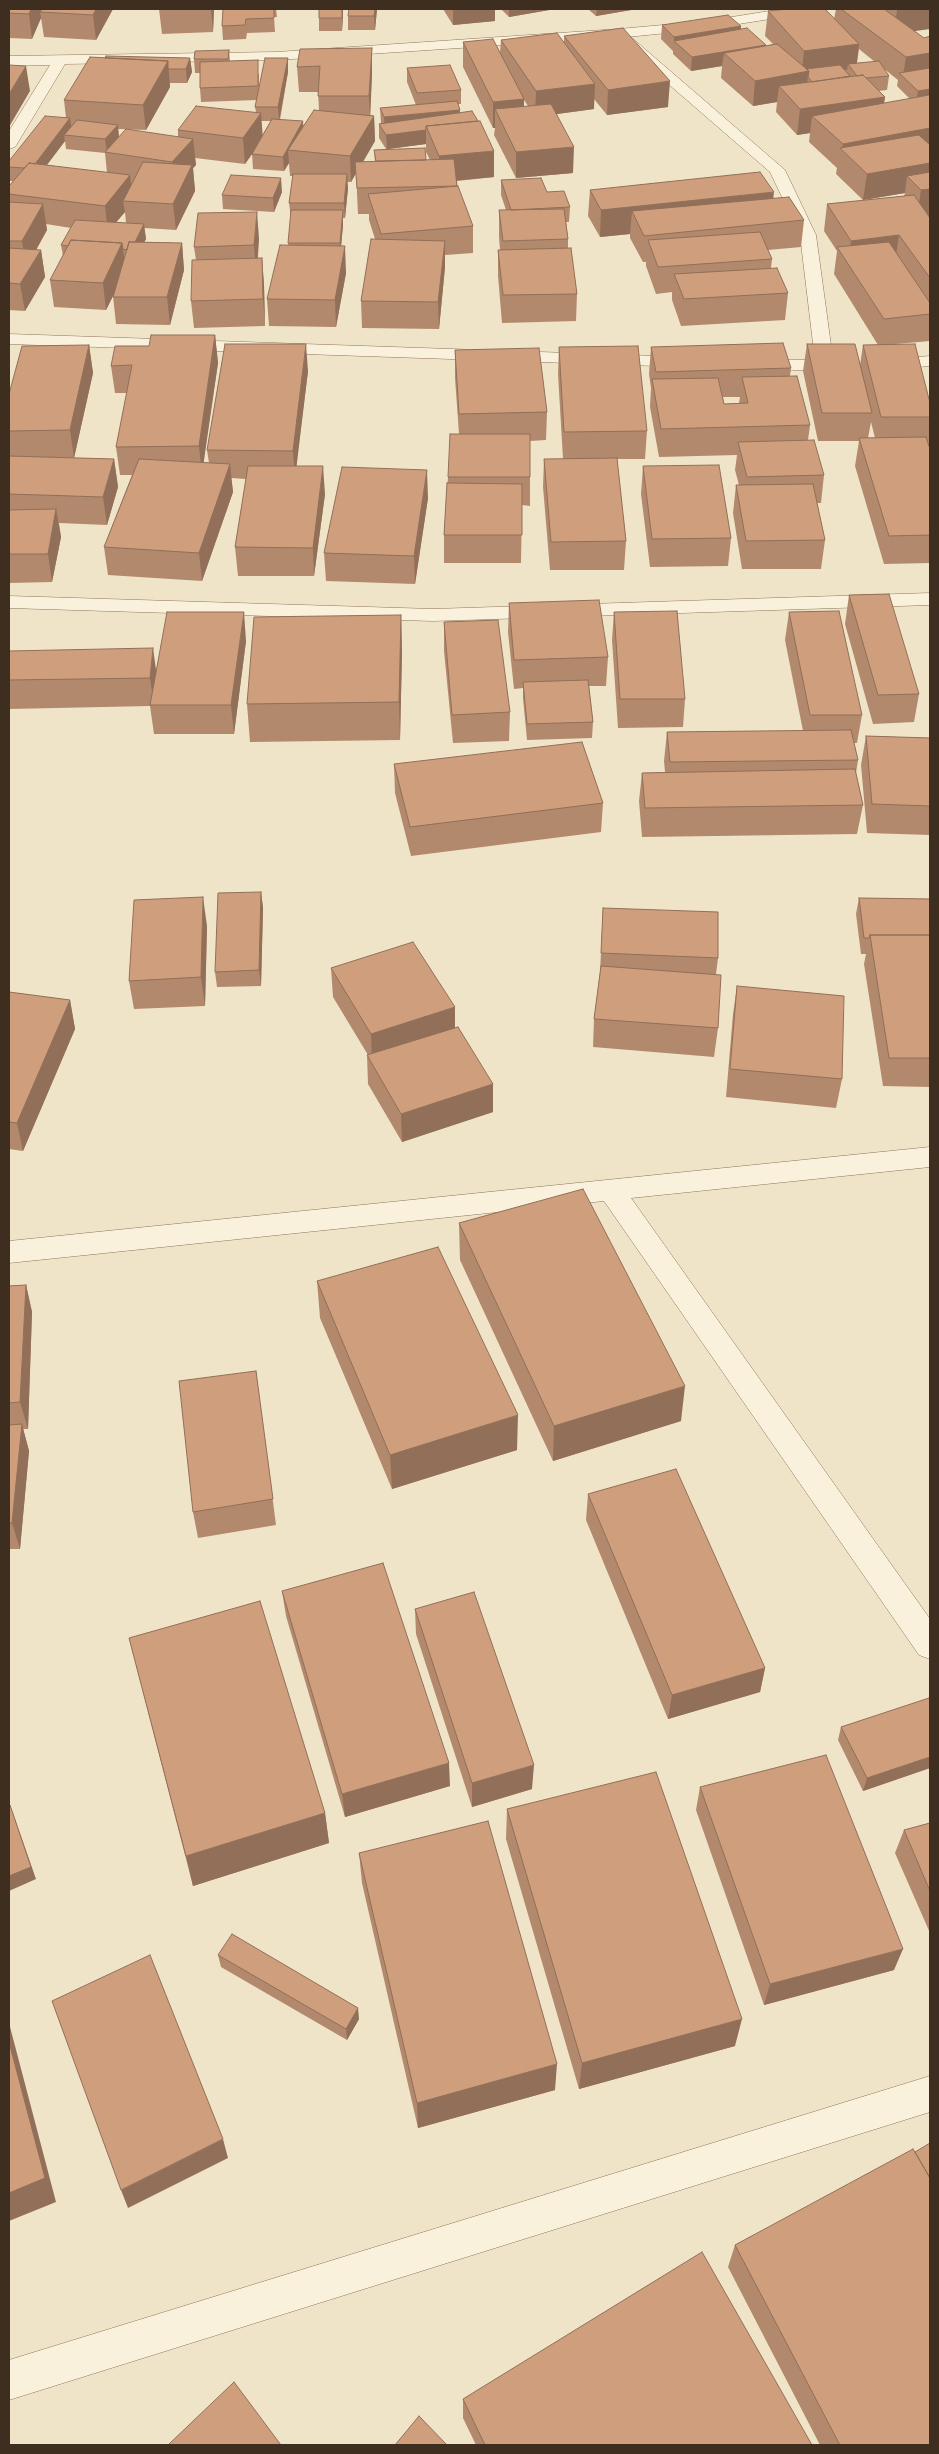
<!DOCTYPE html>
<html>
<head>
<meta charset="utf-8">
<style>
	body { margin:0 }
	#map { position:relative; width:939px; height:2454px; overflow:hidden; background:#f0e4c8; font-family:"Playfair Display",serif }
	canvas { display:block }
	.frame { position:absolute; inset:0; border:10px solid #3d2e20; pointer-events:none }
</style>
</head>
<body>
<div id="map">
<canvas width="939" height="2454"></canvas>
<div class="frame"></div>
</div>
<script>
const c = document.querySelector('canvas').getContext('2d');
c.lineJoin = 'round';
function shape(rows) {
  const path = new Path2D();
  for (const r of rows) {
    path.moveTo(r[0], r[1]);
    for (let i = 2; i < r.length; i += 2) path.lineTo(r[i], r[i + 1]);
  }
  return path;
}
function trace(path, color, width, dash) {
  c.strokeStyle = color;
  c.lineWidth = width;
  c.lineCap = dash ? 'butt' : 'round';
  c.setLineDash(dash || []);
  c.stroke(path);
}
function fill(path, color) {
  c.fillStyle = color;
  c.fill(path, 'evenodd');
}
const minor = shape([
	[782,9,815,9,808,13,707,29,627,37,632,38,785,170,816,235,833,360,847,362,850,366,847,370,841,371,752,369,746,368,743,364,746,360,752,359,815,360,800,235,770,172,622,44,620,41,626,37,277,60,65,64,17,144,15,147,9,149,9,131,50,65,9,66,9,56,277,52,619,29,707,21,782,9],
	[9,334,687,357,693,358,696,362,693,366,687,367,9,344,9,334],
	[930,356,930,366,882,370,876,369,873,365,876,361,882,360,930,356],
	[930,593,930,605,433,621,9,608,9,596,433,609,930,593],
	[930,1147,930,1167,631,1198,930,1619,930,1659,919,1655,604,1201,9,1263,9,1241,930,1147],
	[930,2076,930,2112,9,2400,9,2360,930,2076]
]);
trace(minor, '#8d765c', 1);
fill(minor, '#faf1dc');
fill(shape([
	[9,9,113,9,96,40,44,37,41,18,32,39,9,38],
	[159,9,214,9,213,32,162,34],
	[223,9,276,9,277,17,274,17,275,32,247,33,246,39,223,40,222,26],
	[377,9,375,30,348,30,348,16],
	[382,9,414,9,414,10],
	[443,9,495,9,495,21,453,25],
	[501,9,555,9,509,17],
	[588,9,637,9,596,16],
	[836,9,930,9,915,31,930,53,930,341,896,344,930,403,930,438,929,445,930,449,930,563,884,564,855,466,859,441,818,441,803,371,807,344,860,365,863,345,878,345,834,274,837,251,824,231,827,204,904,196,905,193,863,200,836,174,837,168,809,142,810,133,797,135,776,112,777,102,753,106,721,78,722,66,691,71,673,54,673,51,661,39,662,25,741,26,741,29,766,45,766,46,773,44,765,36,768,11,834,19],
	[859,49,875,62,857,63],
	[883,68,898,80,897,86,910,99,884,103,885,97,878,91,887,90,889,76],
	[871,422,875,438,868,438],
	[343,14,342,31,319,31,319,18],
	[564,36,668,107,607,115,594,99,594,109,557,114,573,173,516,178,494,135,495,128,493,128,463,67,463,42,500,53,501,40,564,42],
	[524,100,528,106,524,107],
	[372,48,372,73,370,115,374,116,375,141,363,162,375,162,374,150,386,149,379,138,379,124,381,123,380,108,416,105,407,82,407,68,461,90,461,104,458,104,460,110,460,113,494,177,457,181,457,186,473,226,473,253,445,255,445,267,439,329,362,328,361,301,375,239,369,220,369,214,358,214,356,173,351,182,347,182,348,188,345,218,343,218,343,225,341,246,346,273,336,327,269,326,267,299,288,245,291,218,289,203,293,176,290,176,289,163,284,171,253,169,252,154,255,149,245,164,195,158,196,165,193,168,195,191,176,230,144,228,146,239,144,242,182,243,184,270,170,325,116,324,113,296,106,310,54,307,50,280,63,256,61,245,71,228,46,224,47,230,36,250,41,250,45,277,25,311,9,310,9,186,13,181,9,181,9,161,66,118,64,100,105,58,190,58,192,72,187,83,170,83,170,87,146,130,118,129,119,137,178,137,178,130,256,112,255,107,257,100,201,102,200,88,200,73,195,73,194,59,229,50,230,61,259,74,259,88,288,58,288,72,280,120,303,121,303,126,319,110,318,92,299,92,297,67],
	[261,121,271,121,262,136],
	[65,141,66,149,105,153,107,173,47,165],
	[426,144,426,152,430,160,426,160,389,149],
	[125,212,126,223,116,222],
	[501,180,547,192,570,207,569,222,566,222,568,239,568,248,577,294,576,321,502,323,498,276,498,250,500,250,499,237,499,210,506,210,501,195],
	[590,190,773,198,804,220,801,247,768,250,772,259,771,268,788,293,785,320,681,326,672,300,672,292,656,294,646,266,646,262,643,262,630,238,630,234,600,237,588,216],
	[282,192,274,212,223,209,222,195],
	[259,238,258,258,262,258,264,285,265,326,194,328,191,301,196,260,194,247],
	[215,335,218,363,203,462,209,463,207,450,308,371,296,466,325,494,314,576,238,576,235,547,246,479,231,478,233,492,202,581,108,575,104,547,132,475,120,475,116,447,127,393,115,393,111,366,149,346],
	[89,345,93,373,74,458,114,459,118,487,107,525,59,523,61,537,52,582,9,583,9,394],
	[559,347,647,431,645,459,617,459,626,541,624,570,550,570,543,487,544,459,563,459,558,374],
	[651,347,791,368,790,376,810,425,808,440,824,475,821,503,817,503,825,540,821,569,742,569,733,513,736,485,739,485,735,470,737,455,659,457,650,407,651,388,649,374],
	[723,397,740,397,739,403,724,404],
	[455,350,547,412,546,440,530,441,530,506,522,505,521,563,444,563,444,535,448,477,459,434,455,378],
	[643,466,731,538,728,566,650,567,641,494],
	[428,498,415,584,326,581,324,553],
	[849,595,919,694,914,722,873,724,845,624],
	[509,603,608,657,606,686,589,686,593,722,592,738,527,740,523,698,523,688,514,689,508,632],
	[614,612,685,699,683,727,618,728,612,640],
	[789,612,862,715,857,743,854,743,858,760,856,773,863,805,857,834,642,837,639,801,642,773,665,772,664,761,667,732,803,731,785,640],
	[401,615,402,652,400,740,250,742,247,704],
	[444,622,510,712,509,741,453,743,444,651],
	[246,641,234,734,154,734,150,706,9,709,9,651,156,671],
	[866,736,930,738,930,835,867,833,861,765],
	[394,764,603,803,601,832,411,856,395,793],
	[261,892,263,908,261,986,217,987,215,972],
	[859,898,930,899,930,1087,883,1086,864,964,866,954,861,954,856,914],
	[603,908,718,958,716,974,718,1028,714,1057,593,1047,594,1019,600,973],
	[207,926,205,1006,134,1009,129,981],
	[331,968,455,1028,493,1084,493,1112,402,1142,368,1084,367,1055,368,1055,333,997],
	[737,986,842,1079,836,1108,726,1097,733,1014],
	[9,992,70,1000,75,1029,23,1151,9,1149],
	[459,1223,681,1421,553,1461,460,1260],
	[317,1281,517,1450,392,1489,320,1318],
	[26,1285,32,1312,28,1429,23,1429,29,1451,20,1549,9,1549,9,1286],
	[256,1371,276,1525,198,1538,193,1512],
	[588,1494,765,1668,760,1692,668,1719,586,1520],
	[282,1591,450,1786,345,1817,286,1616],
	[415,1609,532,1789,472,1807,416,1634],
	[129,1638,325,1813,329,1843,193,1886],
	[930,1700,930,1768,863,1791,838,1740,841,1727],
	[700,1787,894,1970,764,2005,696,1810],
	[507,1809,735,2046,579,2089,506,1839],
	[930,1823,930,1933,895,1853,904,1830],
	[359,1853,555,2090,418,2128,362,1883],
	[218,1955,359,2019,347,2040,221,1967],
	[915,2152,930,2445,820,2445,728,2267,735,2245],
	[463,2399,812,2445,476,2445,463,2418]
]), '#b2896c');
fill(shape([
	[31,9,45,9,40,12,41,18,32,39,29,14],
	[96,9,113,9,96,40,93,15],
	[211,9,214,9,213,32],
	[342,9,343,9,343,14,342,31],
	[375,9,377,9,375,30,374,16],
	[453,9,495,9,495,21,453,25],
	[509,9,555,9,509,17],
	[597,9,637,9,596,16],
	[903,9,930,9,930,29,894,34,897,10],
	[741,26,740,40,674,41,674,37],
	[859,44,856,69,848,64,847,70,808,75,806,96,779,86,777,102,753,106,755,81,802,70,804,51],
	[766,45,765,59,724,53,722,66,691,71,692,57],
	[372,48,372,73,370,121,369,96],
	[930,53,930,77,903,76,906,57],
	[190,58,192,72,187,83,186,69],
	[288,58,288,72,279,121,278,107],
	[168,61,170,87,146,130,143,105],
	[26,66,30,91,9,127,9,94],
	[670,81,668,107,607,115,608,90],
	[595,84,594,109,535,117,536,91],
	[930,89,930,103,916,105,918,91],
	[885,97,881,123,812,116,810,133,797,135,800,109],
	[524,99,524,125,495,109,495,128,493,128,493,102],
	[460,110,460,124,385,131,384,117],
	[261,113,263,139,245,164,243,138],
	[374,116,375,141,351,182,350,156],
	[70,118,72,132,64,135,65,141,33,183,31,169],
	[303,121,304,136,288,150,289,163,284,171,283,157],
	[118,125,119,139,107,152,105,139],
	[930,128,930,153,842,150,843,144],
	[426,130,426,144,387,149,386,135],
	[193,139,196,165,193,168,195,191,176,230,173,204,175,188,172,162],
	[574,147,573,173,516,178,516,152],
	[494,151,494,177,440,182,439,156],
	[930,163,930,188,907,176,905,193,863,200,867,174],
	[347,174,348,188,345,218,344,203],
	[130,175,133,201,123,201,125,212,108,232,105,206],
	[281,178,282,192,274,212,273,198],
	[930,189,930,215,917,217,921,190],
	[774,192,771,219,632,211,630,234,600,237,601,210],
	[43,204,47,230,26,268,22,241],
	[343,210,343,225,340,258,340,243],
	[257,212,259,238,256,272,254,245],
	[144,224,146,239,132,265,131,250],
	[899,235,895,262,848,264,851,241],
	[445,241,445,267,439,329,438,302],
	[122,243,126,270,106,310,103,283],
	[182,243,184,270,170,325,167,297],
	[345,246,346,273,336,327,335,300],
	[41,250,45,277,25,311,20,284],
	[262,258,264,285,265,326,263,299],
	[215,335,218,363,202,474,199,446],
	[306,344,308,371,295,479,293,451],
	[89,345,93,373,74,458,70,430],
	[114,459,118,487,107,525,103,497],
	[230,464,233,492,202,581,199,553],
	[323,466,325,494,314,576,313,548],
	[427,470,428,498,415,584,414,556],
	[56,509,61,537,52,582,48,554],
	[244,612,246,641,234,734,231,705],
	[401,615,402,652,400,740,399,702],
	[153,648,157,677,154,706,150,678],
	[261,892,263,908,261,986,259,970],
	[203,897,207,926,205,1006,201,977],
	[70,1000,75,1029,23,1151,17,1123],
	[455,1007,455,1036,372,1063,371,1034],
	[493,1084,493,1112,402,1142,401,1114],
	[26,1285,32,1312,28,1429,20,1402],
	[685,1386,681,1421,553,1461,554,1426],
	[518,1415,517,1450,392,1489,390,1455],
	[22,1424,29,1451,20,1549,12,1523],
	[765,1668,760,1692,668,1719,672,1695],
	[930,1757,930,1768,863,1791,867,1778],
	[449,1763,450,1786,345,1817,342,1794],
	[534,1765,532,1789,472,1807,472,1783],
	[10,1805,36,1879,9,1891,9,1876],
	[325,1813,329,1843,193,1886,186,1856],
	[903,1949,894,1970,764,2005,770,1984],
	[358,2008,359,2019,347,2040,346,2029],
	[742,2019,735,2046,579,2089,582,2063],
	[9,2023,56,2202,9,2221],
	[557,2064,555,2090,418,2128,417,2103],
	[223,2139,228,2158,128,2208,121,2190]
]), '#916f58');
const building = shape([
	[9,9,31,9,29,14,9,13,9,9],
	[42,9,96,9,93,15,40,12,42,9],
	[223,9,274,9,274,18,246,19,245,25,222,26,223,9],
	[319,9,342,9,342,18,319,18,319,9],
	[349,9,375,9,374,16,348,16,349,9],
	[789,9,825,9,859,44,804,51,768,11,789,9],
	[841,9,884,9,924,38,930,36,930,53,906,57,841,9],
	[728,15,741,26,674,37,662,25,728,15],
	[623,28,670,81,608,90,564,36,623,28],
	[747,28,766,45,692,57,674,41,747,28],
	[557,33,595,84,536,91,501,40,557,33],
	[493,39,524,99,493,102,463,42,493,39],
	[777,44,809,71,755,81,724,53,777,44],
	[372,48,369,96,318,96,320,66,297,67,300,49,372,48],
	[229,50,228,59,194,59,195,51,229,50],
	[106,56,190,58,186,69,168,69,168,61,105,58,106,56],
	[90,57,168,61,143,105,64,100,90,57],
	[265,58,288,58,278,107,255,107,265,58],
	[258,60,258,86,200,88,200,62,258,60],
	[879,61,889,76,866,78,863,75,857,76,848,64,879,61],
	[9,65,26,66,9,94,9,65],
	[450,65,461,90,417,93,407,68,450,65],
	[840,65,850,76,812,82,808,77,809,71,806,69,840,65],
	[930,68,930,89,918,91,899,73,930,68],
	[863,75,885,97,800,109,779,86,863,75],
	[929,95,930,96,930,128,843,144,812,116,929,95],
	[457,101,460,110,384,117,380,108,457,101],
	[551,104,574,147,516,152,495,109,551,104],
	[196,106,261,113,243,138,178,130,196,106],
	[314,110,374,116,350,156,288,150,314,110],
	[472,111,478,121,426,126,426,130,386,135,379,124,472,111],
	[45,116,70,118,35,164,29,163,24,168,9,167,9,161,45,116],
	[272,119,303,121,283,157,252,154,272,119],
	[77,120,118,125,105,139,64,135,77,120],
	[480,121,494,151,439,156,426,126,480,121],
	[126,129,193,139,172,162,105,152,126,129],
	[919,135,930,145,930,163,867,174,840,148,919,135],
	[425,148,426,160,376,161,374,150,425,148],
	[454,159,457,186,357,188,355,162,454,159],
	[143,162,192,165,173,204,123,201,143,162],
	[29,163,130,175,105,206,9,194,9,186,29,163],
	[760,172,774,192,601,210,590,190,760,172],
	[930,172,930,189,921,190,907,176,930,172],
	[293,174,347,174,344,203,289,203,293,174],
	[231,175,281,178,273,198,222,195,231,175],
	[541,178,547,192,564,191,570,207,511,210,501,180,541,178],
	[458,186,473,226,381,234,368,194,458,186],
	[914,195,930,218,930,278,899,235,851,241,827,204,914,195],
	[789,197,804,220,644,236,632,211,789,197],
	[9,202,43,204,22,241,9,241,9,202],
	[564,209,568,239,503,241,499,210,564,209],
	[291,210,343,210,340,243,288,243,291,210],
	[257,212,254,245,194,247,198,213,257,212],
	[75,220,144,224,135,242,129,242,127,250,123,249,122,243,71,240,68,246,61,245,75,220],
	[760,232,772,259,658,267,648,240,760,232],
	[371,239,445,241,438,302,361,301,371,239],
	[71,240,122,243,103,283,50,280,71,240],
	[129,242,182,243,167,297,113,297,129,242],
	[889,242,930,303,930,314,884,319,837,247,889,242],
	[280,245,345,246,335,300,267,299,280,245],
	[9,248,41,250,20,284,9,283,9,248],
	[571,248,577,294,503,295,498,250,571,248],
	[262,258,263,299,191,301,192,260,262,258],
	[777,268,788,293,684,299,674,274,777,268],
	[151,335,215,335,199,446,116,447,132,365,111,366,115,346,149,346,151,335],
	[783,343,791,368,656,372,651,347,783,343],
	[225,344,306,344,293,451,207,450,225,344],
	[807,344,855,344,872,413,822,413,807,344],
	[915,344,930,403,930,417,881,417,863,345,915,344],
	[89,345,70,430,9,431,9,394,22,346,89,345],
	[638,346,647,431,564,432,559,347,638,346],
	[539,348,547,412,459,414,455,350,539,348],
	[797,376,810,425,661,429,652,379,718,378,724,404,748,403,742,377,797,376],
	[450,434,530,434,530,477,448,477,450,434],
	[926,437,930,449,930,535,889,536,859,438,926,437],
	[814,440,824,475,747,477,738,442,814,440],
	[9,456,114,459,103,497,9,494,9,456],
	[617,458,626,541,551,542,544,459,617,458],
	[139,459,230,464,199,553,104,547,139,459],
	[719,465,731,538,652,539,643,466,719,465],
	[248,466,323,466,313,548,235,547,248,466],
	[342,467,427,470,414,556,324,553,342,467],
	[447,483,522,484,522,535,444,535,447,483],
	[813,484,825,540,746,541,736,485,813,484],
	[56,509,48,554,9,554,9,510,56,509],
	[889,594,919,694,878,695,849,595,889,594],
	[599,600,608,657,514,660,509,603,599,600],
	[677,611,685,699,620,699,614,612,677,611],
	[839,611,862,715,810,715,789,612,839,611],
	[167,612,244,612,231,705,150,705,167,612],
	[401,615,399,702,247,704,254,617,401,615],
	[498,620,510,712,452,715,444,622,498,620],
	[153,648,150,678,9,680,9,651,153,648],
	[588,680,593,722,527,724,523,682,588,680],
	[851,730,858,760,670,762,667,732,851,730],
	[866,736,930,738,930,806,872,804,866,736],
	[582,742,603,803,410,827,394,764,582,742],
	[855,769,863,805,645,808,642,773,855,769],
	[261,892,259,970,215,972,218,893,261,892],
	[203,897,201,977,129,981,134,900,203,897],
	[859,898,930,899,930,935,870,935,869,938,864,938,859,898],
	[603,908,718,912,718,958,601,953,603,908],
	[870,935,930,935,930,1058,889,1058,870,935],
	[413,942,455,1007,371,1034,331,968,413,942],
	[601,966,721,975,718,1028,594,1019,601,966],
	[737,986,844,996,842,1079,730,1069,737,986],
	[9,992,70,1000,17,1123,9,1122,9,992],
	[458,1027,493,1084,401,1114,367,1055,458,1027],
	[583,1189,685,1386,554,1426,459,1223,583,1189],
	[438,1247,518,1415,390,1455,317,1281,438,1247],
	[26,1285,20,1402,9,1403,9,1286,26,1285],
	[256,1371,273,1499,193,1512,179,1381,256,1371],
	[22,1424,12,1523,9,1523,9,1425,22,1424],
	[676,1469,765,1668,672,1695,588,1494,676,1469],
	[383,1563,449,1763,342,1794,282,1591,383,1563],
	[474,1592,534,1765,472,1783,415,1609,474,1592],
	[260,1601,325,1813,186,1856,129,1638,260,1601],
	[929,1698,930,1700,930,1757,867,1778,841,1727,929,1698],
	[826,1755,903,1949,770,1984,700,1787,826,1755],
	[656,1772,742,2019,582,2063,507,1809,656,1772],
	[9,1805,10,1805,31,1867,9,1876,9,1805],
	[488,1821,557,2064,417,2103,359,1853,488,1821],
	[930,1823,930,1891,904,1830,930,1823],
	[232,1934,358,2008,346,2029,218,1955,232,1934],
	[150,1955,223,2139,121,2190,52,2001,150,1955],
	[9,2042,45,2178,9,2193,9,2042],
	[930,2143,930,2178,915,2152,930,2143],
	[913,2149,930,2178,930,2445,840,2445,735,2245,913,2149],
	[702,2252,812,2445,485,2445,463,2399,702,2252],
	[234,2382,281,2445,168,2445,234,2382],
	[419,2416,447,2445,395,2445,419,2416]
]);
fill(building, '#cf9f7d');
trace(building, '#916f58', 1);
</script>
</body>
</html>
